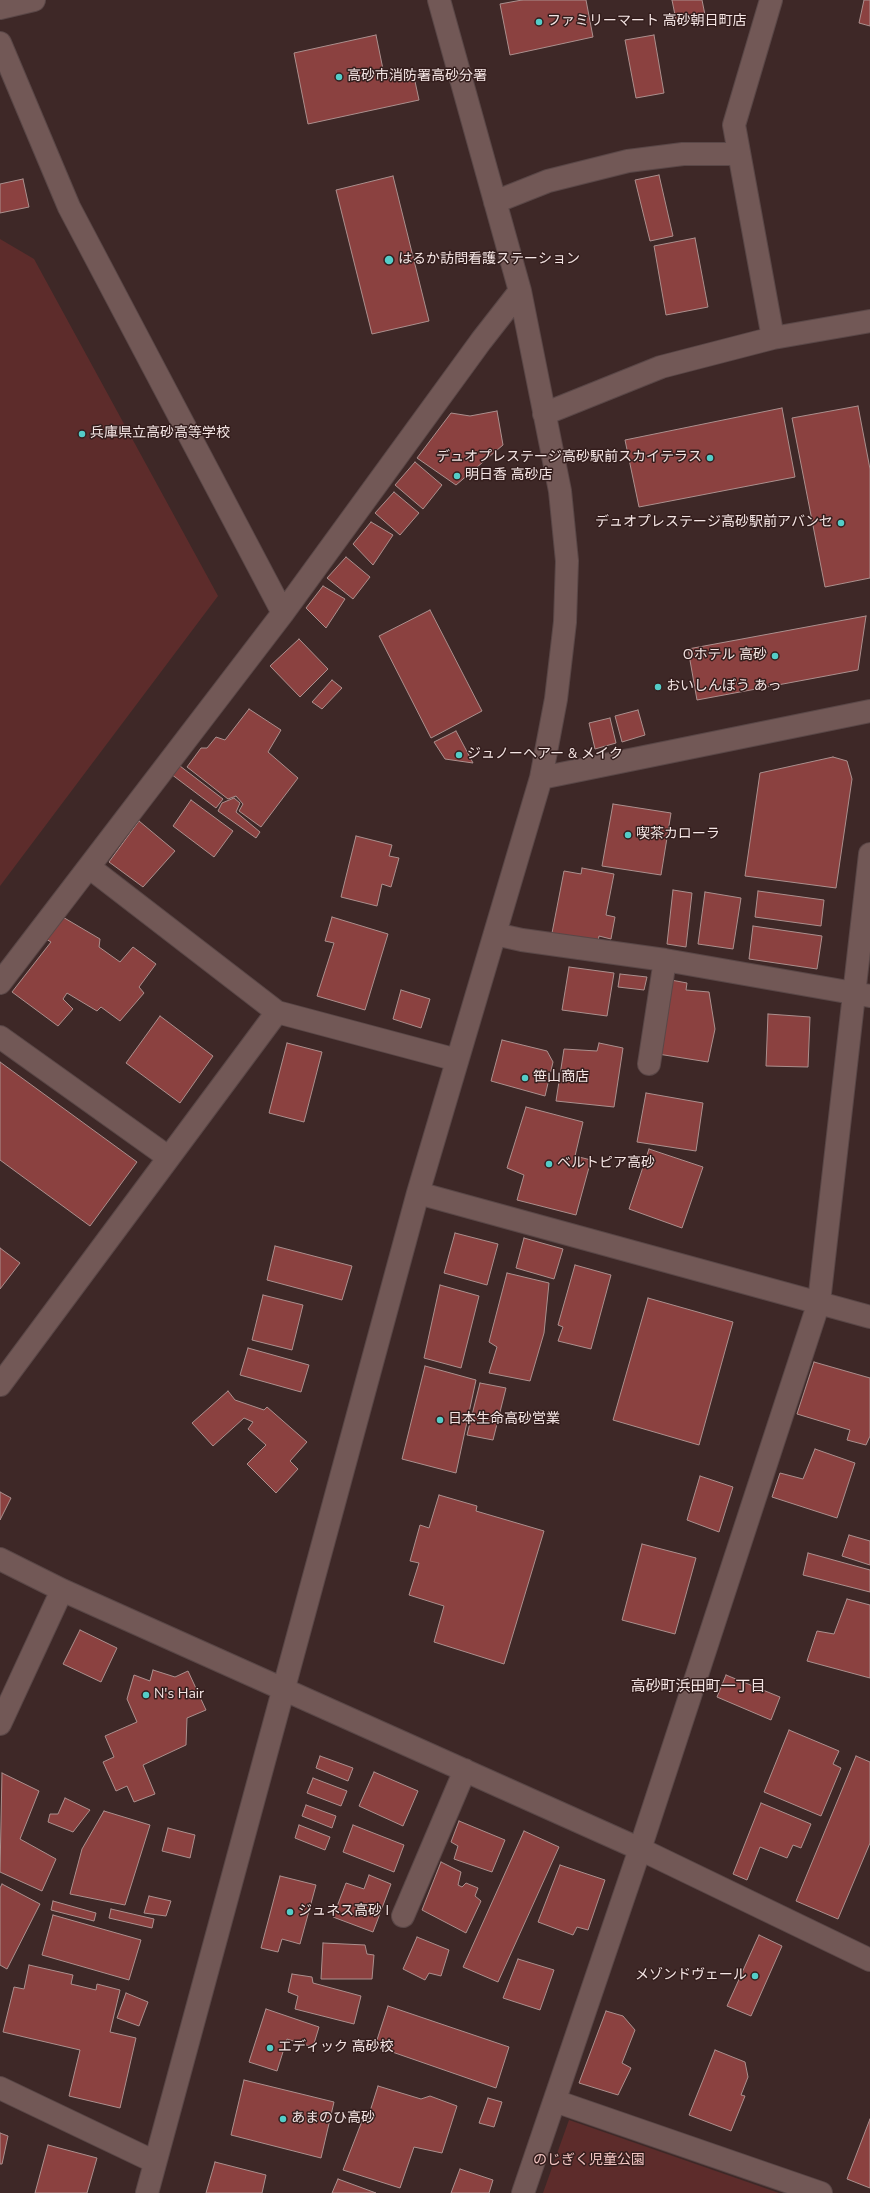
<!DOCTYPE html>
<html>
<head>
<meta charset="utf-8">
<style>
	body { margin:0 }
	canvas { display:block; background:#3e2827 }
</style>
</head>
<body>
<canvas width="870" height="2193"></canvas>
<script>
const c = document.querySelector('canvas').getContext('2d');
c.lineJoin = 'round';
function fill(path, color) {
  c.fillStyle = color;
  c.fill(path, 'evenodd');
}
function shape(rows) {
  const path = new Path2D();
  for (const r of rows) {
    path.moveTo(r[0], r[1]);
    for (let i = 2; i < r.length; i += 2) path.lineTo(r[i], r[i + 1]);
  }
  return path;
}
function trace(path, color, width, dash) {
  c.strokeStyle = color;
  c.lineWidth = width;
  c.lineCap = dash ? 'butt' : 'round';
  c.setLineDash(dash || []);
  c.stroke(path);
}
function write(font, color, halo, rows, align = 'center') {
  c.font = font + ' "Nunito Sans","Noto Sans JP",sans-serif';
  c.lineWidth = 3;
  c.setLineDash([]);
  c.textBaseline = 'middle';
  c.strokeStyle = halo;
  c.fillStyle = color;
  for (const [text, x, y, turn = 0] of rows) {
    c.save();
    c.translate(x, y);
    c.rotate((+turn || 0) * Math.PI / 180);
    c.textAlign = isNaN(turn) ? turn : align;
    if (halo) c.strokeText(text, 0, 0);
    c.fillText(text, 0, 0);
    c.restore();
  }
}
fill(shape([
	[0,239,34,259,218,596,0,886],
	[569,2120,779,2193,543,2193]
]), '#5d2c2b');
const building = shape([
	[522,0,586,0,593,37,510,55,500,4,522,0],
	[672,0,702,0,705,15,676,20,672,0],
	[864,0,870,0,870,26,859,23,864,0],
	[376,35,385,79,413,72,419,100,308,124,294,53,376,35],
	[654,35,664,93,636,98,625,40,654,35],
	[659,175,673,236,650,241,635,180,659,175],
	[393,176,429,321,372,334,336,190,393,176],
	[23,179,29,207,0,213,0,184,23,179],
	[695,238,708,307,666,315,654,246,695,238],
	[858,406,870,469,870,578,825,587,792,418,858,406],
	[782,408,795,477,639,507,625,440,782,408],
	[497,411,503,445,456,485,417,458,451,413,470,416,497,411],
	[415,462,442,485,423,509,395,485,415,462],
	[394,492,419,513,400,535,375,513,394,492],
	[371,522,393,535,373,565,353,544,371,522],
	[346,557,370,577,353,599,327,578,346,557],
	[323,586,345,599,326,628,306,608,323,586],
	[430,610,482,711,431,738,379,636,430,610],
	[866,616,858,670,697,700,688,649,866,616],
	[299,639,328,669,300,697,270,666,299,639],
	[332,680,342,688,322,709,312,702,332,680],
	[249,709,281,730,268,752,298,778,261,827,239,811,243,804,236,796,228,799,187,767,201,748,207,748,216,737,225,740,249,709],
	[638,710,645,735,622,742,615,716,638,710],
	[610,718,616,743,595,749,589,723,610,718],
	[456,731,473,763,445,759,434,742,456,731],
	[833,757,847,761,852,779,836,888,745,876,760,773,833,757],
	[180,766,223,799,216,808,171,774,180,766],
	[234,798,240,803,236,812,260,832,256,838,218,811,222,803,234,798],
	[191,800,233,831,214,857,173,826,191,800],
	[613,804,671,813,661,875,602,866,613,804],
	[139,821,175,851,143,887,109,862,139,821],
	[356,836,392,845,389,856,399,858,391,887,382,884,377,906,341,897,356,836],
	[582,868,614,874,606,915,615,917,611,939,599,936,598,941,552,933,564,871,581,874,582,868],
	[673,890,692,893,686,947,667,944,673,890],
	[758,891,824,900,821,926,755,917,758,891],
	[705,892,741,898,733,949,698,944,705,892],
	[61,916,100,939,99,947,120,962,133,947,156,964,139,987,144,993,120,1021,101,1007,97,1011,67,993,63,999,73,1009,58,1026,12,992,51,942,46,939,61,916],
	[332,917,388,934,365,1010,317,996,334,943,325,941,332,917],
	[753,926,822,936,817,969,749,959,753,926],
	[569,967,614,973,607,1016,562,1010,569,967],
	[620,974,647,977,644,990,618,987,620,974],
	[671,980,687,983,686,990,709,992,715,1029,708,1062,658,1054,671,980],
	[401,990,430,999,421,1028,393,1019,401,990],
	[768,1014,810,1017,808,1067,766,1066,768,1014],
	[160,1016,213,1056,180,1103,126,1063,160,1016],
	[502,1040,547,1051,553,1062,545,1096,491,1081,502,1040],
	[287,1043,322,1052,304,1122,269,1113,287,1043],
	[599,1043,623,1048,614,1107,556,1101,564,1049,597,1051,599,1043],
	[0,1062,137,1162,90,1226,0,1160,0,1062],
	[646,1093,703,1103,696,1151,637,1142,646,1093],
	[526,1107,583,1122,575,1156,591,1160,576,1215,517,1200,524,1175,507,1168,526,1107],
	[649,1149,703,1167,682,1228,629,1209,649,1149],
	[455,1233,498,1244,487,1285,444,1273,455,1233],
	[524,1238,563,1249,554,1279,516,1268,524,1238],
	[275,1246,352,1266,342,1300,267,1280,275,1246],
	[0,1248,20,1263,0,1289,0,1248],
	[575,1265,611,1275,591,1349,558,1341,563,1327,558,1325,575,1265],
	[507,1273,549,1283,544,1333,530,1381,489,1373,497,1347,489,1342,507,1273],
	[440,1285,479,1296,461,1368,424,1358,440,1285],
	[263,1295,303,1305,292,1350,252,1340,263,1295],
	[648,1298,733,1322,699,1445,613,1420,648,1298],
	[248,1348,309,1365,301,1392,240,1375,248,1348],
	[814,1362,870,1378,870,1436,866,1445,847,1440,850,1430,797,1414,814,1362],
	[425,1366,476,1380,456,1473,402,1459,425,1366],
	[480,1383,506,1388,493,1440,467,1435,480,1383],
	[228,1391,235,1400,264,1410,267,1407,307,1442,290,1461,298,1469,276,1493,247,1464,266,1445,248,1429,253,1422,244,1418,213,1446,192,1423,228,1391],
	[815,1449,855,1463,837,1518,772,1497,780,1473,803,1479,815,1449],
	[700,1476,733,1487,719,1532,687,1520,700,1476],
	[0,1492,11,1498,0,1520,0,1492],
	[439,1495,477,1506,476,1511,544,1531,504,1664,434,1642,444,1606,409,1595,419,1563,410,1561,420,1525,429,1528,439,1495],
	[849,1535,870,1541,870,1565,842,1556,849,1535],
	[642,1544,696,1558,675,1634,622,1620,642,1544],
	[808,1553,870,1570,870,1592,803,1575,808,1553],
	[847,1599,870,1605,870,1678,807,1661,817,1631,834,1634,847,1599],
	[80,1630,117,1648,101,1682,63,1664,80,1630],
	[153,1670,175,1677,188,1671,206,1710,187,1718,186,1745,143,1765,155,1794,134,1802,127,1786,116,1791,103,1762,114,1757,105,1736,137,1722,127,1699,134,1675,150,1681,153,1670],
	[726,1675,780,1697,771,1720,717,1697,726,1675],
	[789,1730,839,1751,833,1764,841,1768,821,1816,764,1792,789,1730],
	[320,1756,353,1768,348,1781,316,1768,320,1756],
	[856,1756,870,1762,870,1843,838,1919,796,1901,856,1756],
	[374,1772,418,1791,403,1826,359,1806,374,1772],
	[2,1773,39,1791,20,1839,56,1859,42,1891,0,1872,2,1773],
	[313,1778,347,1791,341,1806,307,1793,313,1778],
	[65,1798,90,1810,73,1832,48,1822,50,1814,58,1814,65,1798],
	[761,1803,811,1824,801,1848,793,1845,787,1858,760,1847,747,1880,733,1874,761,1803],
	[306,1805,336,1816,332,1828,302,1816,306,1805],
	[104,1811,150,1825,125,1905,70,1894,82,1849,104,1811],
	[459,1821,505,1840,492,1872,454,1859,458,1846,451,1842,459,1821],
	[299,1825,330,1837,325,1850,295,1838,299,1825],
	[353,1825,404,1845,394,1872,343,1852,353,1825],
	[168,1828,195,1835,190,1858,162,1851,168,1828],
	[524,1831,559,1847,498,1982,463,1967,524,1831],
	[441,1862,461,1872,458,1885,462,1887,466,1883,478,1888,475,1896,481,1901,466,1933,422,1910,441,1862],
	[560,1865,605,1880,588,1930,577,1927,573,1935,538,1922,560,1865],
	[369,1875,391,1884,373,1932,333,1917,346,1883,364,1889,369,1875],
	[280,1876,316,1885,300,1944,282,1939,278,1952,261,1948,280,1876],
	[2,1884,40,1904,7,1969,0,1965,0,1888,2,1884],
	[149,1896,171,1901,166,1916,144,1913,149,1896],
	[53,1901,96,1913,94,1921,51,1910,53,1901],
	[111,1909,154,1919,152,1928,109,1918,111,1909],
	[53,1915,141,1940,129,1980,42,1955,53,1915],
	[759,1935,782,1946,751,2016,727,2006,759,1935],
	[417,1937,449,1950,441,1976,429,1973,425,1980,403,1969,417,1937],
	[323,1943,365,1945,367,1954,374,1955,372,1979,321,1979,323,1943],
	[518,1959,554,1970,540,2010,503,1998,518,1959],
	[29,1965,73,1975,71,1984,96,1990,97,1984,120,1990,110,2032,136,2038,120,2108,69,2096,80,2050,3,2032,14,1987,24,1989,29,1965],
	[292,1974,312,1977,313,1983,361,1996,354,2024,295,2009,298,1996,288,1992,292,1974],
	[126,1993,148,2002,139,2026,117,2018,126,1993],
	[388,2006,509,2047,496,2088,375,2046,388,2006],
	[266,2009,319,2027,313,2047,287,2039,277,2071,249,2062,266,2009],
	[606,2011,623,2016,635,2030,622,2063,631,2068,618,2095,579,2083,606,2011],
	[715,2050,745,2062,748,2077,741,2095,745,2096,731,2131,689,2115,715,2050],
	[244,2080,334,2102,321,2158,231,2135,244,2080],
	[378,2086,421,2099,430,2096,457,2106,442,2153,414,2147,400,2188,343,2170,362,2121,367,2121,378,2086],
	[488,2098,502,2102,494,2127,479,2123,488,2098],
	[870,2119,870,2188,847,2179,870,2119],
	[0,2133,8,2136,2,2164,0,2164,0,2133],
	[48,2145,97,2158,87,2193,35,2193,48,2145],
	[215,2162,266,2175,262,2193,206,2193,215,2162],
	[460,2169,493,2180,489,2193,451,2193,460,2169],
	[338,2179,376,2193,332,2193,338,2179]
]);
fill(building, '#8b4140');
trace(building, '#ab8f8d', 1);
const minor = shape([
	[771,0,734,125,773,338],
	[0,8,34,0],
	[0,43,69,207,283,613],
	[495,202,548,181,628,161,683,154,739,154],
	[544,414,661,367,773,338,870,321],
	[541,778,870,711],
	[89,867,277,1012,457,1060],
	[495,934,522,940,665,960,870,996],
	[0,983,283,613,481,341,520,291],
	[0,1037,168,1157],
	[649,1064,665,960],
	[418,1193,870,1317],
	[0,1385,277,1012],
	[0,1559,62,1590,640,1849,870,1960],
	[0,1724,62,1590],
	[403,1916,465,1770],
	[0,2088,155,2162],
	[555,2101,821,2193],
	[147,2193,418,1193,541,778,556,699,565,622,567,561,560,491,520,291,439,0],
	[523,2193,640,1849,819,1302,870,854]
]);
trace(minor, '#5a4747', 24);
trace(minor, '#725856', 22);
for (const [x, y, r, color] of [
	[539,22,4,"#54cdc8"],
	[339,77,4,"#54cdc8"],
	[389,260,5,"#54cdc8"],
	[82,434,4,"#54cdc8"],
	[710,458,4,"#54cdc8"],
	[457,476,4,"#54cdc8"],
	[841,523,4,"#54cdc8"],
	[775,656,4,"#54cdc8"],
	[658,687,4,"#54cdc8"],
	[459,755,4,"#54cdc8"],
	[628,835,4,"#54cdc8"],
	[525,1078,4,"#54cdc8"],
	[549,1164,4,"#54cdc8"],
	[440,1420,4,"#54cdc8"],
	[146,1695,4,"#54cdc8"],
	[290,1912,4,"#54cdc8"],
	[755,1976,4,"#54cdc8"],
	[270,2048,4,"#54cdc8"],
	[283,2119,4,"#54cdc8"]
]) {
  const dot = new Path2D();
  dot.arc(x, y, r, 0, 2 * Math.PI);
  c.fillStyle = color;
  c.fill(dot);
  trace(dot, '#341e1d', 1.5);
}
write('14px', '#f4e5e4', '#341e1d', [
	["ファミリーマート 高砂朝日町店",547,22],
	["高砂市消防署高砂分署",347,77],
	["はるか訪問看護ステーション",398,260],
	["兵庫県立高砂高等学校",90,434],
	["デュオプレステージ高砂駅前スカイテラス",702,458,"right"],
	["明日香 高砂店",465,476],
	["デュオプレステージ高砂駅前アバンセ",833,523,"right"],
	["Oホテル 高砂",767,656,"right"],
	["おいしんぼう あっ",666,687],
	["ジュノーヘアー & メイク",467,755],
	["喫茶カローラ",636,835],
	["笹山商店",533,1078],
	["ベルトピア高砂",557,1164],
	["日本生命高砂営業",448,1420],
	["N's Hair",154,1695],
	["ジュネス高砂 I",298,1912],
	["メゾンドヴェール",747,1976,"right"],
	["エディック 高砂校",278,2048],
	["あまのひ高砂",291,2119]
], 'left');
write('14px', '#f2c5c2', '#341e1d', [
	["のじぎく児童公園",589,2161]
]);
write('15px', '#f4e5e4', '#341e1d', [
	["高砂町浜田町一丁目",698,1687]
]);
</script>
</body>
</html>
